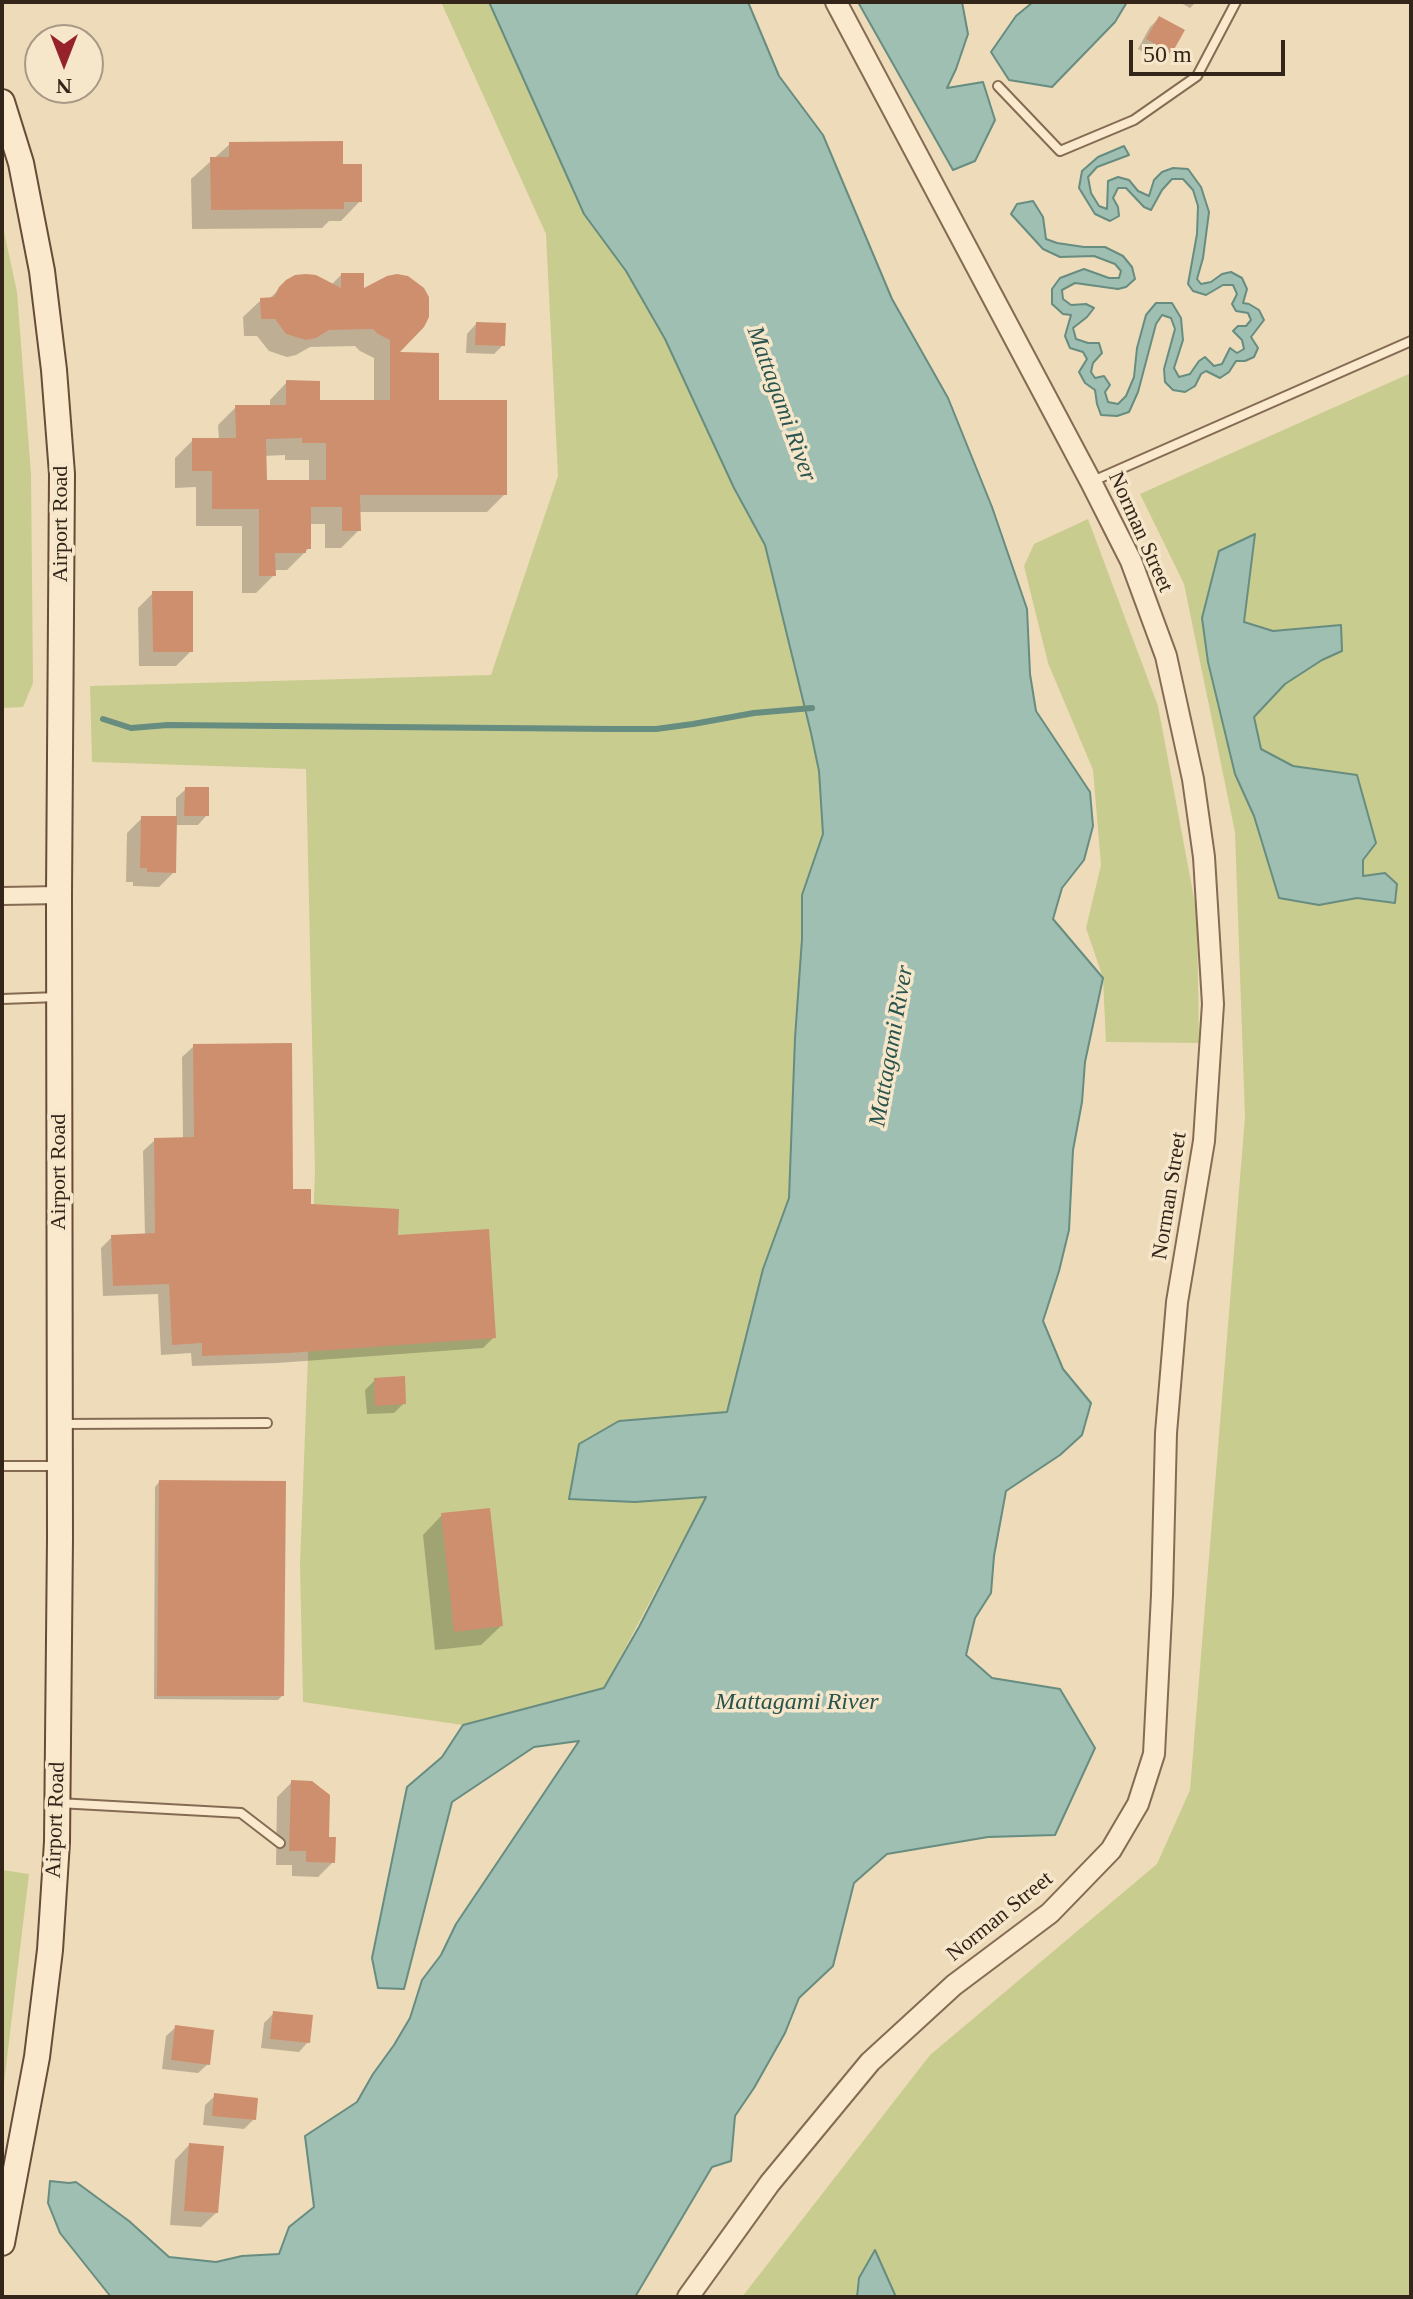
<!DOCTYPE html>
<html>
<head>
<meta charset="utf-8">
<style>
	body { margin:0 }
	#map { position:relative; width:1413px; height:2299px; overflow:hidden; background:#eedbba; font-family:Georgia,serif }
	canvas { display:block }
	.frame { position:absolute; inset:0; border:4px solid #34251a; pointer-events:none }
	.north { position:absolute; left:24px; top:24px; width:80px; height:80px; box-sizing:border-box; background:#f6e6ca; border:2px solid #a89984; border-radius:50%; rotate:180deg; font-size:22px; font-weight:700; line-height:32px; text-align:center; color:#34251a }
	.north::after { content:''; display:block; margin:auto; width:28px; height:36px; background:#96232c; clip-path:polygon(50% 0,100% 100%,50% 72%,0 100%) }
	.scale { position:absolute; left:1129px; top:40px; width:156px; height:36px; box-sizing:border-box; border:4px solid #34251a; border-top:0; padding-left:10px; font-size:24px; line-height:28px; white-space:nowrap; color:#34251a; -webkit-text-stroke:6px #f6e6ca; paint-order:stroke }
</style>
</head>
<body>
<div id="map">
<canvas width="1413" height="2299"></canvas>
<div class="frame"></div>
<div class="north">N</div>
<div class="scale">50 m</div>
</div>
<script>
const c = document.querySelector('canvas').getContext('2d');
c.lineJoin = 'round';
function fill(path, color) {
  c.fillStyle = color;
  c.fill(path, 'evenodd');
}
function shape(rows) {
  const path = new Path2D();
  for (const r of rows) {
    path.moveTo(r[0], r[1]);
    for (let i = 2; i < r.length; i += 2) path.lineTo(r[i], r[i + 1]);
  }
  return path;
}
function trace(path, color, width, dash) {
  c.strokeStyle = color;
  c.lineWidth = width;
  c.lineCap = dash ? 'butt' : 'round';
  c.setLineDash(dash || []);
  c.stroke(path);
}
function write(font, color, halo, rows, align = 'center') {
  c.font = font + ' Georgia,serif';
  c.lineWidth = 7;
  c.setLineDash([]);
  c.textBaseline = 'middle';
  c.strokeStyle = halo;
  c.fillStyle = color;
  for (const [text, x, y, turn = 0] of rows) {
    c.save();
    c.translate(x, y);
    c.rotate((+turn || 0) * Math.PI / 180);
    c.textAlign = isNaN(turn) ? turn : align;
    if (halo) c.strokeText(text, 0, 0);
    c.fillText(text, 0, 0);
    c.restore();
  }
}
fill(shape([
	[441,2,489,2,584,214,626,271,665,339,734,488,765,545,811,733,819,771,823,834,802,895,802,939,795,1038,789,1198,763,1269,727,1412,619,1421,570,1499,635,1502,706,1496,604,1688,463,1725,303,1702,300,1565,315,1171,306,769,92,762,90,686,491,675,558,476,546,234],
	[2,223,17,292,31,474,33,683,23,707,2,708],
	[1411,373,1411,2297,742,2297,930,2055,1157,1864,1190,1790,1245,1117,1235,832,1184,584,1140,494],
	[1088,519,1158,706,1197,914,1199,1043,1106,1042,1103,978,1086,928,1101,865,1093,770,1048,663,1024,566,1034,544],
	[2,1870,29,1874,2,2100]
]), '#c9cc8f');
const water = shape([
	[489,2,748,2,779,76,823,135,892,299,948,398,992,507,1027,609,1030,674,1036,711,1090,792,1093,826,1084,860,1062,888,1053,919,1103,978,1085,1062,1082,1102,1073,1150,1069,1230,1059,1271,1043,1321,1063,1369,1091,1403,1082,1435,1060,1455,1006,1491,994,1556,991,1593,975,1618,966,1655,992,1678,1060,1689,1095,1748,1055,1835,988,1837,887,1854,854,1883,833,1966,799,1998,785,2033,754,2088,735,2116,731,2161,712,2167,635,2297,111,2297,60,2233,48,2203,50,2181,69,2183,76,2182,129,2221,169,2257,216,2262,242,2256,279,2254,289,2227,314,2207,305,2136,357,2102,373,2074,394,2045,410,2018,422,1980,441,1955,456,1924,579,1741,534,1747,452,1802,404,1989,378,1988,372,1958,407,1787,442,1757,463,1725,604,1688,639,1627,706,1497,635,1502,569,1499,579,1444,619,1421,727,1412,763,1269,789,1198,795,1038,802,939,802,895,823,834,819,771,811,733,765,545,734,488,665,339,626,271,584,214,489,2],
	[858,2,962,2,968,34,956,69,947,88,983,82,995,120,975,161,953,170,858,2],
	[1033,2,1127,2,1115,22,1052,87,1009,80,991,52,1016,16,1033,2],
	[1124,146,1129,155,1097,167,1088,177,1091,193,1099,206,1107,209,1108,181,1118,177,1129,180,1138,191,1149,196,1154,180,1162,172,1173,168,1188,169,1201,187,1209,212,1203,258,1197,279,1201,284,1211,282,1222,274,1231,272,1242,278,1247,289,1243,303,1249,304,1259,310,1264,320,1251,337,1258,348,1254,357,1245,361,1236,361,1229,372,1220,378,1206,371,1201,374,1195,386,1185,392,1173,390,1165,382,1164,369,1175,329,1171,318,1162,315,1156,324,1138,392,1129,412,1117,416,1101,415,1097,404,1095,390,1085,383,1079,372,1087,359,1083,352,1070,348,1065,336,1071,315,1063,314,1052,304,1052,289,1060,278,1084,269,1109,278,1119,278,1121,271,1115,264,1094,256,1060,257,1043,249,1011,214,1017,204,1033,201,1043,217,1046,239,1057,243,1084,247,1105,247,1123,256,1132,267,1135,279,1126,287,1118,289,1075,283,1062,290,1063,299,1071,305,1086,304,1094,308,1087,317,1073,328,1076,339,1088,343,1099,343,1102,353,1093,363,1091,372,1095,378,1104,376,1110,385,1105,392,1108,402,1118,404,1126,396,1134,377,1137,348,1146,315,1156,303,1172,303,1181,318,1183,340,1174,368,1179,377,1190,374,1199,361,1205,357,1214,366,1222,364,1230,348,1237,353,1244,349,1242,340,1233,331,1238,326,1246,326,1251,320,1248,313,1236,311,1232,304,1237,294,1233,285,1223,285,1206,295,1193,291,1188,284,1197,234,1198,206,1193,190,1183,179,1172,179,1162,190,1151,210,1144,207,1126,188,1118,188,1113,198,1118,207,1119,216,1110,221,1095,214,1079,188,1082,171,1098,157,1124,146],
	[1255,534,1244,622,1273,631,1341,625,1342,651,1322,660,1285,684,1254,717,1261,749,1293,766,1357,775,1376,843,1363,860,1363,876,1385,873,1397,884,1395,903,1357,898,1319,905,1279,898,1254,816,1235,774,1208,662,1202,618,1219,551,1255,534],
	[875,2250,896,2297,857,2297,859,2278,875,2250]
]);
fill(water, '#9fbfb3');
trace(water, '#678c80', 2);
fill(shape([
	[1179,2,1196,2,1190,8],
	[1159,18,1171,52,1161,62,1138,49,1150,27],
	[230,144,341,166,360,201,341,221,329,221,322,228,192,229,191,179],
	[341,275,362,291,388,278,395,354,437,402,505,494,487,512,358,512,359,530,341,548,325,548,325,524,309,524,309,548,287,570,274,570,274,575,256,593,242,593,242,526,196,526,196,487,175,488,175,458,193,440,219,440,218,425,236,407,270,407,270,400,287,382,318,402,374,402,374,358,360,351,355,346,310,347,296,355,287,357,269,351,257,336,244,336,243,317,261,300,269,299,287,282,331,285],
	[285,455,285,460,309,460,309,482,265,482,264,456],
	[476,324,503,345,494,354,466,353,467,334],
	[153,593,191,651,176,666,139,666,138,608],
	[186,789,207,815,198,825,175,825,174,872,159,887,133,886,133,882,126,882,127,833,142,818,176,818,176,798],
	[194,1046,291,1191,309,1206,396,1237,494,1337,483,1348,277,1363,192,1366,191,1353,161,1355,158,1294,103,1296,101,1248,112,1237,145,1235,143,1151,155,1140,183,1140,182,1057],
	[375,1380,404,1403,394,1413,367,1414,365,1390],
	[159,1482,282,1696,278,1700,154,1699,155,1487],
	[442,1515,501,1626,481,1645,435,1650,423,1535],
	[292,1782,327,1839,333,1862,318,1877,292,1876,292,1865,276,1865,277,1797],
	[274,2013,308,2042,299,2052,261,2048,264,2023],
	[176,2027,208,2064,198,2073,162,2069,166,2036],
	[215,2096,254,2119,244,2129,203,2125,205,2105],
	[189,2145,216,2213,201,2227,170,2225,175,2160]
]), '#0003');
trace(shape([
	[103,719,131,728,168,725,611,729,656,729,693,724,754,713,812,708]
]), '#678c80', 6);
fill(shape([
	[1159,16,1185,30,1172,53,1146,39],
	[343,141,343,164,362,164,362,202,344,202,344,209,211,210,210,157,229,157,229,142],
	[341,273,364,273,364,288,387,276,397,274,408,276,424,288,429,297,429,317,424,327,400,352,439,353,439,400,507,400,507,495,360,495,361,531,342,531,342,507,311,507,311,549,306,549,306,553,275,553,276,576,259,576,259,509,212,509,212,471,192,471,192,438,236,438,235,405,286,405,286,380,320,381,320,400,390,400,390,340,378,334,373,329,329,330,316,338,306,340,286,334,275,319,261,319,260,298,274,297,279,287,286,280,295,275,306,274,316,275,341,288],
	[302,438,302,443,326,443,326,480,267,480,266,439],
	[476,322,506,323,505,346,475,345],
	[152,591,193,591,193,652,153,652],
	[185,787,209,787,209,816,184,816],
	[141,816,177,816,176,873,147,872,147,868,140,868],
	[292,1043,293,1189,311,1189,311,1204,399,1209,398,1235,489,1229,496,1338,289,1353,202,1356,202,1343,172,1345,169,1284,113,1286,111,1235,155,1233,154,1138,194,1137,193,1044],
	[405,1376,406,1404,375,1406,374,1378],
	[159,1480,286,1481,284,1696,157,1696],
	[490,1508,503,1626,454,1632,441,1513],
	[291,1780,312,1781,330,1795,329,1837,336,1837,335,1863,306,1862,306,1851,289,1851],
	[273,2011,313,2015,310,2043,270,2039],
	[175,2025,214,2030,210,2065,171,2060],
	[214,2093,258,2098,256,2120,212,2116],
	[189,2143,224,2146,218,2213,184,2211]
]), '#ce8f6f');
const service = shape([
	[998,86,1060,151,1134,120,1197,76,1236,2],
	[1093,481,1411,341],
	[2,999,58,997],
	[61,1424,267,1423],
	[2,1466,55,1466],
	[58,1803,241,1813,280,1843]
]);
const minor = shape([
	[2,896,59,895]
]);
const tertiary = shape([
	[688,2297,770,2183,870,2062,954,1985,1050,1913,1111,1850,1138,1804,1154,1754,1162,1595,1166,1433,1177,1302,1204,1141,1213,1004,1204,857,1193,779,1166,656,1131,561,1091,482,836,2]
]);
const secondary = shape([
	[2,102,21,163,42,271,54,370,62,474,59,895,60,1538,57,1842,50,1950,37,2057,2,2243]
]);
trace(service, '#856b54', 12);
trace(minor, '#856b54', 20);
trace(tertiary, '#856b54', 24);
trace(secondary, '#674c38', 28);
trace(service, '#fae9cd', 8);
trace(minor, '#fae9cd', 16);
trace(tertiary, '#fae9cd', 20);
trace(secondary, '#fae9cd', 24);
write('22px', '#34251a', '#f6e6ca', [
	["Airport Road",61,524,-90],
	["Norman Street",1140,532,66],
	["Airport Road",59,1172,-90],
	["Norman Street",1170,1196,-81],
	["Airport Road",56,1820,-88],
	["Norman Street",1000,1917,-39]
]);
write('italic 24px', '#29544e', '#f6e6ca', [
	["Mattagami River",781,404,70],
	["Mattagami River",892,1046,-80],
	["Mattagami River",797,1703]
]);
</script>
</body>
</html>
